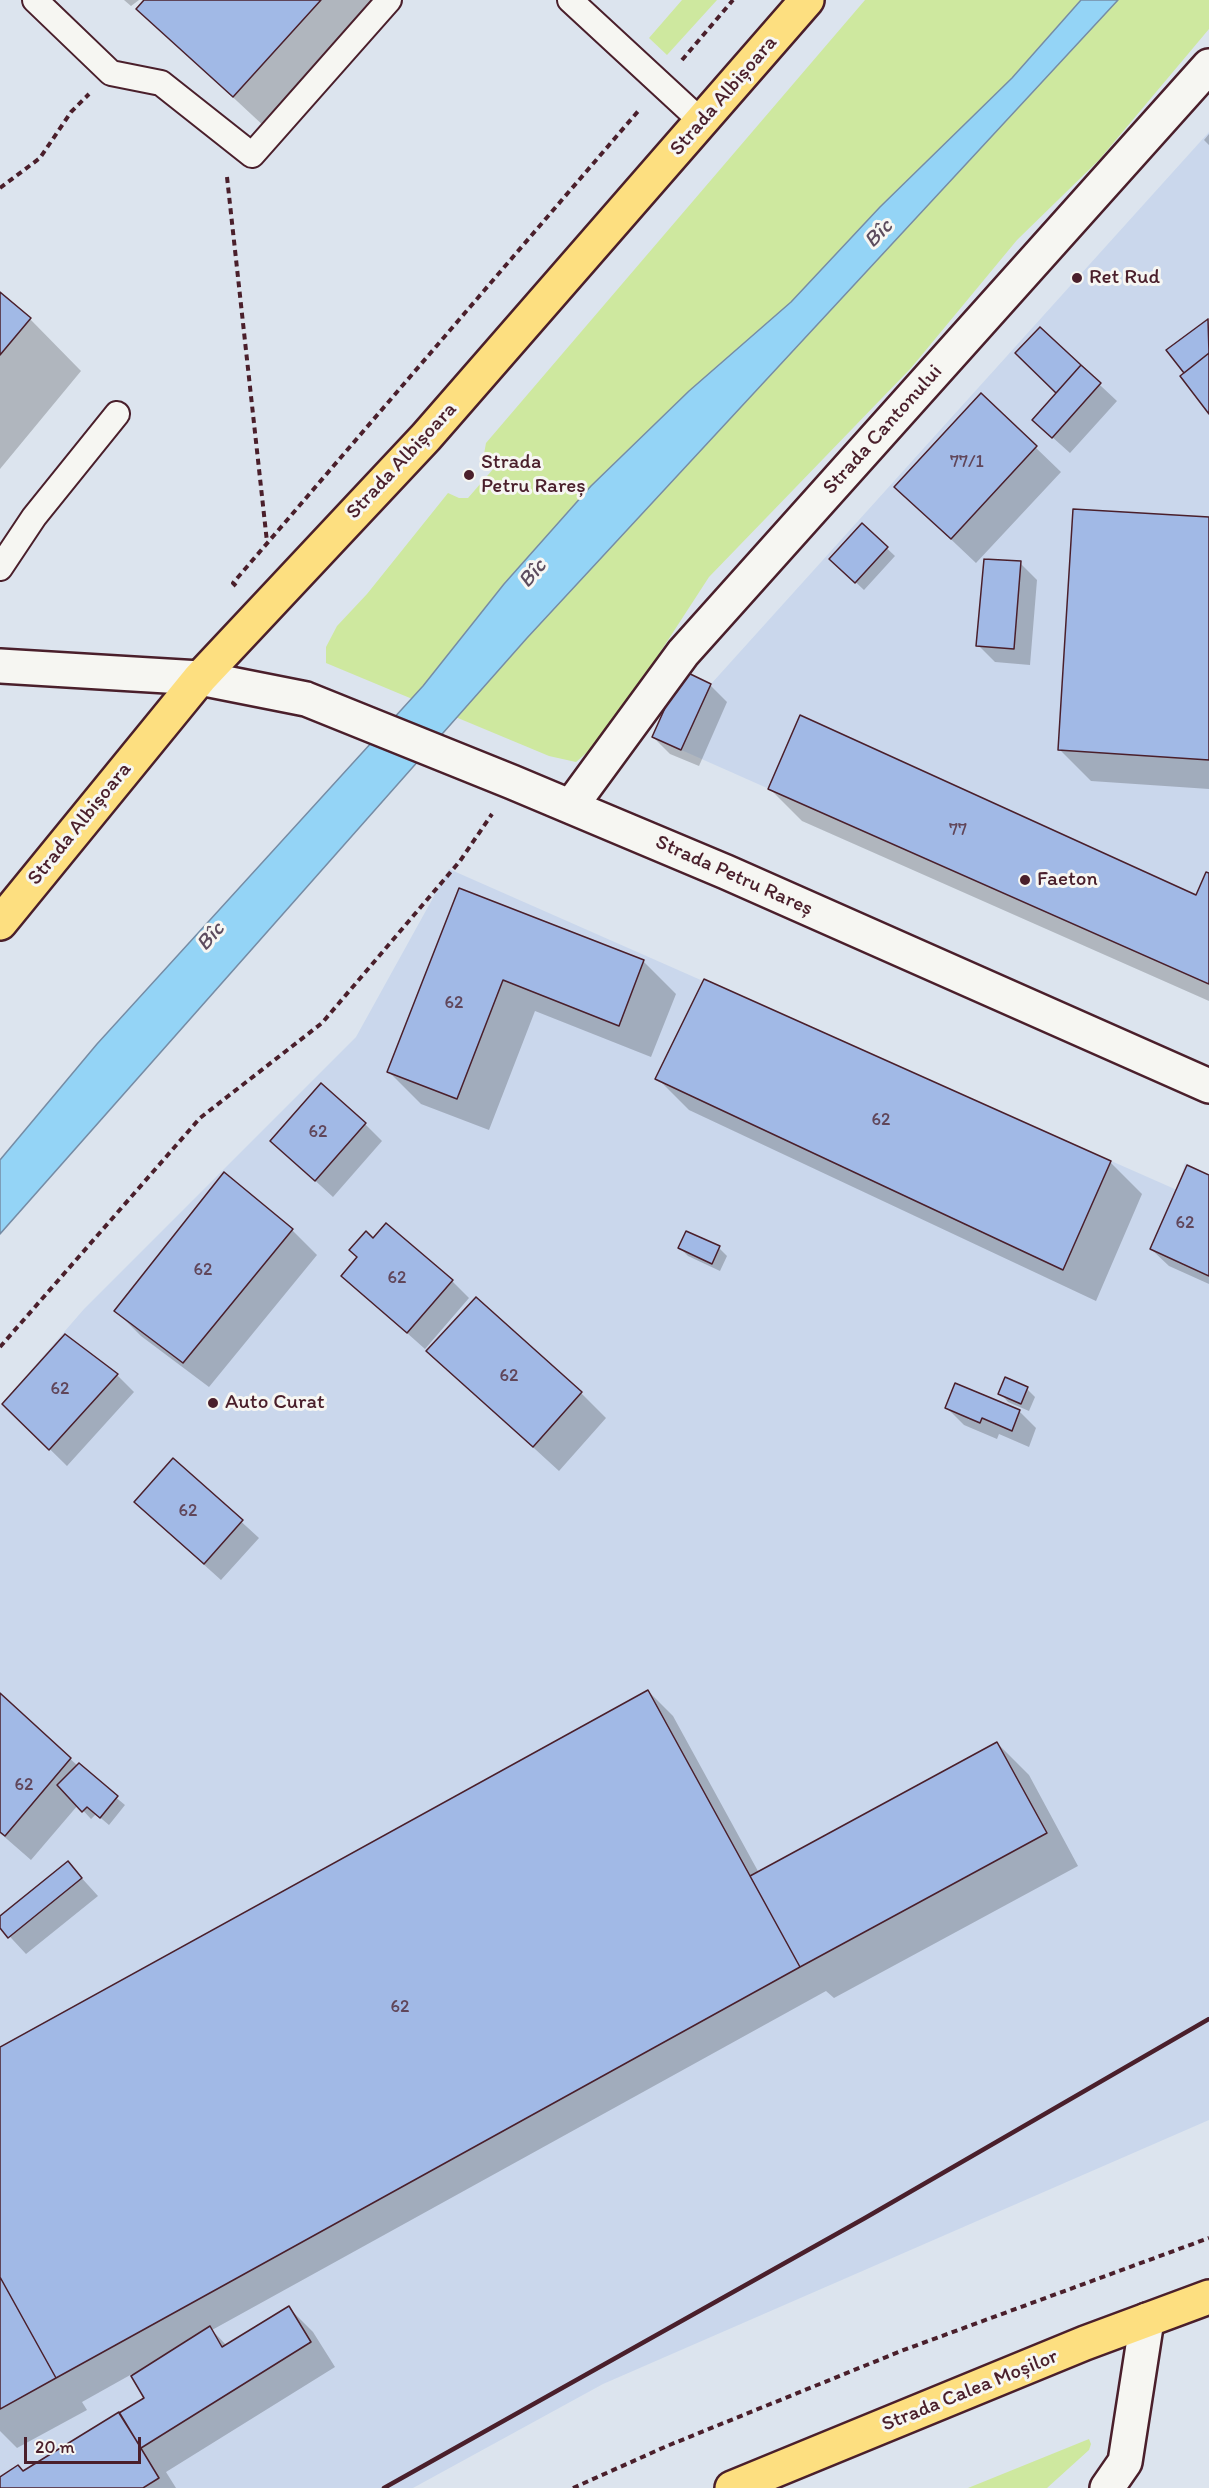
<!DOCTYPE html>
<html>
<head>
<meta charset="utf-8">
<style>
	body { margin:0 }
	#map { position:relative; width:1209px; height:2488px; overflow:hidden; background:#dce4ee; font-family:Itim,sans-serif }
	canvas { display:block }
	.scale { position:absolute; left:24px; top:2437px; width:117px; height:27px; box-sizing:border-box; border:3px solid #4a1f2b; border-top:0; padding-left:8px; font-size:18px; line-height:21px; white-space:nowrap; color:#4a1f2b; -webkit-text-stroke:4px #f6f6f2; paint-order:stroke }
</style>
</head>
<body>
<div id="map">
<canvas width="1209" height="2488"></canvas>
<div class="scale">20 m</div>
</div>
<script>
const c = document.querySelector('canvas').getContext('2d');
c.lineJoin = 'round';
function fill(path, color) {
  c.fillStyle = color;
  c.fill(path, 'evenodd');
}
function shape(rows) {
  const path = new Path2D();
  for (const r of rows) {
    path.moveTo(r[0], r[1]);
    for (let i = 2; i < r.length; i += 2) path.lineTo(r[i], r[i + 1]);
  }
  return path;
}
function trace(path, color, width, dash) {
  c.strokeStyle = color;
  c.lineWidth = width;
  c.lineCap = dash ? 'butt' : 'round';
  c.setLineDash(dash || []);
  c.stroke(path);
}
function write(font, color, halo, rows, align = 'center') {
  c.font = font + ' Itim,sans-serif';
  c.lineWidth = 6;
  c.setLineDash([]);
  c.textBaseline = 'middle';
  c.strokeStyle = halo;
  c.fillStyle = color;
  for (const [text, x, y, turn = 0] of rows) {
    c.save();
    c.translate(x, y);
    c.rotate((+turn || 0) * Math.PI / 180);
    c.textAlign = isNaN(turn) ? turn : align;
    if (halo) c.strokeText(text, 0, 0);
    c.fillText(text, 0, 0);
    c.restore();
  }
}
fill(shape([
	[1209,132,1209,984,652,737,682,670,711,684],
	[449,869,1177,1190,1185,1163,1209,1174,1209,2120,603,2384,413,2488,0,2488,0,1406,84,1309,356,1037]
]), '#cad7ec');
fill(shape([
	[682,0,717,0,667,55,649,38],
	[865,0,1209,0,1209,29,1099,160,1017,240,911,368,709,577,605,737,576,762,549,756,326,663,326,647,337,626,367,594,448,493,459,498,468,498,494,468,484,454,486,443],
	[1089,2439,1091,2444,1089,2450,1047,2488,968,2488]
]), '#cee89f');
const water = shape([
	[1081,0,1118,0,527,638,0,1234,0,1160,97,1044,423,686,504,584,591,486,689,391,791,302,880,207,1012,78,1081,0]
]);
fill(water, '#94d4f6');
trace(water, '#768ca5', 1.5);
fill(shape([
	[124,0,139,0,131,6],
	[146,0,399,0,266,128,138,9],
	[1209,134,1209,145,1204,140],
	[0,294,30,319,81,371,0,469],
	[1040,329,1117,401,1070,453,1051,436,1058,393,1034,370],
	[981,395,1061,472,976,563,921,511],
	[1209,518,1209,789,1091,781,1059,749],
	[862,525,895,556,864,590,831,559],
	[1020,563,1037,580,1030,665,995,662,978,645],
	[710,685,727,702,699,766,670,754,653,737],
	[770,789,1196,897,1209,874,1209,1001,802,821],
	[460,890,644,962,676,994,651,1057,535,1011,489,1130,421,1104,389,1072],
	[657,1078,1110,1162,1142,1194,1096,1301,689,1110],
	[365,1124,382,1141,333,1197,272,1141],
	[1209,1177,1209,1284,1169,1266,1151,1249],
	[292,1230,317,1255,209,1387,141,1336,116,1311],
	[373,1241,452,1281,469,1298,425,1349,343,1276],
	[680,1248,719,1248,727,1256,720,1271,688,1256],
	[66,1336,117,1375,134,1392,67,1466,4,1404],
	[428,1351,581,1393,606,1418,559,1471],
	[1027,1389,1035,1397,1029,1411,1008,1402,1000,1393],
	[947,1408,1019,1411,1036,1428,1029,1447,999,1434,997,1439,964,1425],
	[174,1460,259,1538,221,1580,153,1519],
	[648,1691,673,1716,759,1873,997,1743,1029,1775,1078,1866,834,1998,826,1991,212,2330,227,2346,288,2307,313,2332,335,2367,166,2472,176,2488,0,2488,0,2479,24,2473,146,2398,132,2374,82,2402,87,2410,17,2448,0,2431,0,2049],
	[0,1695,78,1766,125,1805,109,1825,96,1814,91,1819,78,1805,31,1860,0,1833],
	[68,1863,98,1896,26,1954,0,1926,0,1918]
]), '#0003');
const building = shape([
	[144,0,321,0,233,97,136,9,144,0],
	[0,292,31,318,0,355,0,292],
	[1208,319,1209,353,1184,373,1166,350,1208,319],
	[1040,327,1081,365,1056,393,1015,353,1040,327],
	[1209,353,1209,414,1180,376,1209,353],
	[1081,365,1101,383,1052,438,1032,420,1081,365],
	[981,393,1037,446,951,539,894,487,981,393],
	[1073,509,1209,517,1209,760,1058,750,1073,509],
	[862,523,888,547,855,583,829,559,862,523],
	[984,559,1021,561,1014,649,976,646,984,559],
	[682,670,711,684,681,750,652,737,682,670],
	[800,715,1196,895,1206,872,1209,873,1209,984,768,789,800,715],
	[459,888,644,960,619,1026,503,980,457,1099,387,1072,459,888],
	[704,979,1111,1161,1063,1270,655,1079,704,979],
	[321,1083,366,1123,315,1181,270,1141,321,1083],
	[1187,1165,1209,1175,1209,1276,1150,1249,1187,1165],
	[224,1172,293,1229,183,1363,114,1311,224,1172],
	[386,1223,453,1280,407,1333,341,1276,357,1257,349,1250,366,1231,373,1238,386,1223],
	[686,1231,720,1246,712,1264,678,1248,686,1231],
	[476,1297,582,1392,533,1447,426,1351,476,1297],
	[65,1334,118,1374,49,1450,2,1404,65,1334],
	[1005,1377,1028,1387,1021,1404,998,1394,1005,1377],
	[955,1383,1020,1410,1012,1431,982,1418,980,1423,945,1408,955,1383],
	[173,1458,243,1520,204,1564,134,1502,173,1458],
	[648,1690,800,1967,56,2378,0,2277,0,2047,648,1690],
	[0,1693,71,1758,5,1836,0,1832,0,1693],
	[997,1742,1047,1833,800,1967,750,1876,997,1742],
	[79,1763,118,1796,100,1818,87,1807,82,1812,57,1785,79,1763],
	[68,1861,82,1878,8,1938,0,1928,0,1916,68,1861],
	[0,2277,56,2378,0,2409,0,2277],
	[289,2306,311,2342,141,2448,119,2413,144,2398,131,2376,210,2326,222,2347,289,2306],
	[119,2412,159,2478,143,2488,0,2488,0,2477,18,2465,23,2471,119,2412]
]);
fill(building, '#a1b9e6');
trace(building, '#4a1f2b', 1.5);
const service = shape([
	[35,0,111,73,161,83,252,155,389,0],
	[570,0,702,122],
	[0,568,34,517,117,414]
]);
const minor = shape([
	[200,678,306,699,512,782,726,872,1209,1086],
	[571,806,683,653,1209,66],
	[1107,2488,1125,2462,1147,2320]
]);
const secondary = shape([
	[0,666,200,678]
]);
const primary = shape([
	[0,923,200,678,426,437,807,0],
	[732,2488,1085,2343,1209,2297]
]);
trace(service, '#4a1f2b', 28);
trace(minor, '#4a1f2b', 38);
trace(secondary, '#4a1f2b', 38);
trace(primary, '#4a1f2b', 38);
trace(shape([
	[682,60,733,0],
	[227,177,267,542],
	[0,188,40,158,71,112,89,94],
	[236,586,233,583,640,109],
	[0,1347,200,1118,322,1023,460,861,492,814],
	[573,2488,667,2446,901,2351,1209,2238]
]), '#4a1f2b', 4, [6, 4.5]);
trace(service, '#f6f6f2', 24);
trace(minor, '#f6f6f2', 33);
trace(secondary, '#f6f6f2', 33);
trace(primary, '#fddf80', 33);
trace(shape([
	[384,2488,865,2218,1209,2019]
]), '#4a1f2b', 4.5);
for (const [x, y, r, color] of [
	[1077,278,6,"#4a1f2b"],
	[469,475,6,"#4a1f2b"],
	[1025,880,6,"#4a1f2b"],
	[213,1403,6,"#4a1f2b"]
]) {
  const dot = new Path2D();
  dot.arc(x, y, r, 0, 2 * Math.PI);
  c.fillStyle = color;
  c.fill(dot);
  trace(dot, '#f6f6f2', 2);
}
write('18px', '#60465a', null, [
	["77/1",967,462],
	["77",958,830],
	["62",454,1003],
	["62",881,1120],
	["62",318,1132],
	["62",1185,1223],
	["62",203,1270],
	["62",397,1278],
	["62",509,1376],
	["62",60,1389],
	["62",188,1511],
	["62",24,1785],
	["62",400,2007]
]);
write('21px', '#4a1f2b', '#f6f6f2', [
	["Strada Albișoara",724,96,-49],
	["Strada Cantonului",883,430,-48],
	["Strada Albișoara",402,461,-47],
	["Strada Albișoara",80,824,-51],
	["Strada Petru Rareș",734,876,24],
	["Strada Calea Moșilor",970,2391,-22]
]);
write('21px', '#4a1f2b', '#f6f6f2', [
	["Ret Rud",1089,278],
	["Strada",481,463],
	["Petru Rareș",481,487],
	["Faeton",1037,880],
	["Auto Curat",225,1403]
], 'left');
write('italic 22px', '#5c4c5e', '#f6f6f2', [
	["Bîc",879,234,-46],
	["Bîc",533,574,-50],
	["Bîc",211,937,-49]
]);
</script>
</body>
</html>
